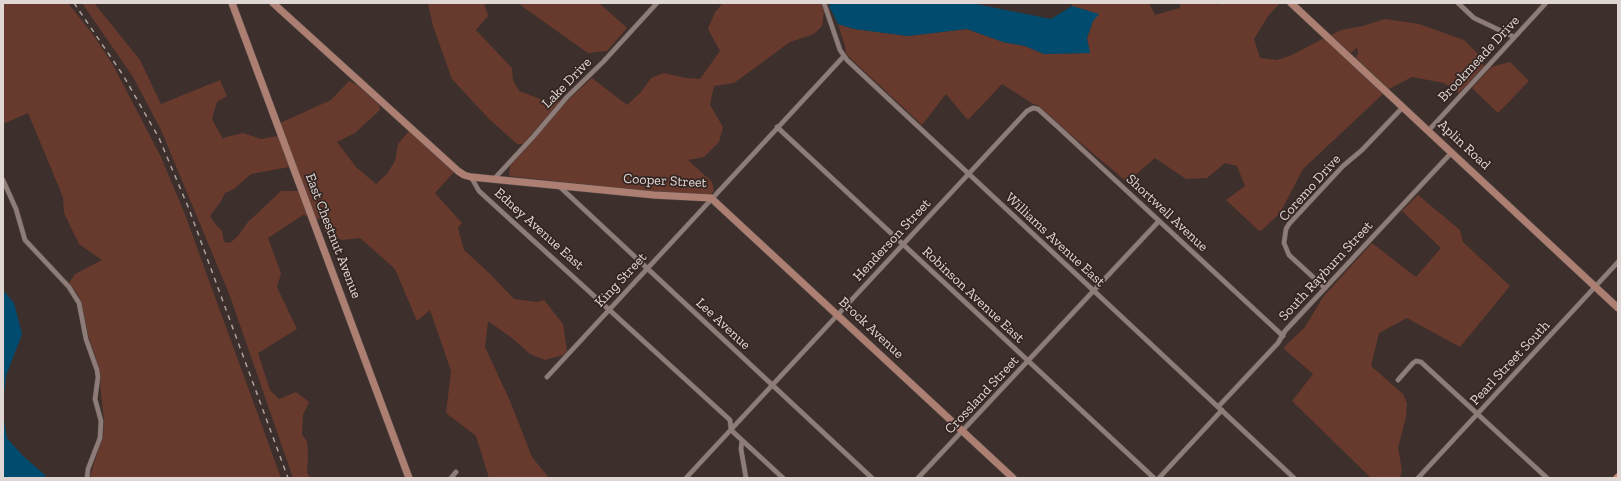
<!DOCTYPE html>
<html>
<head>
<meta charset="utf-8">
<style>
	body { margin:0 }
	#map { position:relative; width:1621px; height:481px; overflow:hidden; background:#3d2f2b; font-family:"Zilla Slab",serif }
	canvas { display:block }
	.frame { position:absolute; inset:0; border:4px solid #e0d7d4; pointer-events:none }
</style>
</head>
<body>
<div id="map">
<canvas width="1621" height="481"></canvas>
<div class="frame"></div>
</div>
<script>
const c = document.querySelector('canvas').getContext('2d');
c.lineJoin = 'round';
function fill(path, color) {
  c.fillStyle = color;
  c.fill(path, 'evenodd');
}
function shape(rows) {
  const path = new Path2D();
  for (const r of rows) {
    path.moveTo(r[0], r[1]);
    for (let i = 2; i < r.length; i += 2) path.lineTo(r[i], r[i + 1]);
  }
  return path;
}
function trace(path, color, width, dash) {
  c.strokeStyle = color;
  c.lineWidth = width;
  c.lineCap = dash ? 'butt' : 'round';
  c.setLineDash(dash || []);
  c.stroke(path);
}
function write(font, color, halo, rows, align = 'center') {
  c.font = font + ' "Zilla Slab",serif';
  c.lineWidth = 3.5;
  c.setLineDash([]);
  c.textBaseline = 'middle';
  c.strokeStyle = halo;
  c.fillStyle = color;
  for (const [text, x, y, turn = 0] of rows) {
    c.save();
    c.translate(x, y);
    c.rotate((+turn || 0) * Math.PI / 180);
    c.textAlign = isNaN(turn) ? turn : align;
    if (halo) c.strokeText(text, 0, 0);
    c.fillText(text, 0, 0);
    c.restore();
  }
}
fill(shape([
	[3,3,68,3,94,36,113,65,161,157,184,212,281,478,90,478,93,466,103,437,104,420,100,384,101,376,97,361,89,338,81,301,77,293,69,283,75,274,102,260,79,244,64,213,63,197,28,113,3,124],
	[82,3,94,3,140,60,161,104,220,80,227,96,217,102,212,119,223,139,226,137,243,133,261,139,278,136,289,167,251,174,234,189,225,193,221,201,210,216,217,226,222,231,224,242,230,243,237,237,248,222,281,191,299,191,308,216,303,215,268,238,281,273,277,287,297,329,258,353,270,390,279,399,296,392,309,402,303,415,302,434,307,442,308,457,307,473,311,478,293,478,230,296,161,130,133,77],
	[428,3,484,3,488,16,476,30,512,68,513,80,519,91,551,103,561,100,523,144,517,144,489,119,452,79,433,26],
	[519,3,599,3,627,28,607,51,588,53,523,7],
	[723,3,821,3,824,12,822,26,814,34,790,42,734,83,714,86,710,105,723,127,719,142,704,157,688,160,712,182,714,191,710,195,655,192,509,176,510,166,569,99,592,78,627,105,641,92,651,78,664,73,686,78,700,79,720,51,708,29,715,12],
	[1072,3,1149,3,1155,15,1180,8,1180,3,1214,3,1217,5,1219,3,1280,3,1268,16,1254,39,1260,58,1277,60,1292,55,1324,38,1384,93,1303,169,1280,213,1261,231,1257,229,1226,200,1245,186,1237,166,1225,163,1207,178,1186,179,1155,158,1127,182,1077,140,1038,105,1033,104,1002,84,968,120,946,94,922,125,848,56,846,53,845,46,838,24,854,29,908,36,967,29,1003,42,1025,46,1044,54,1089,53,1087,38,1093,21,1090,11,1072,6],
	[1385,19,1419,24,1464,40,1478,54,1476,63,1485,65,1459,93,1444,83,1412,77,1389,89,1356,58,1358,53,1357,47,1351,53,1331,35,1341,30,1363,26],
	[1510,62,1529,81,1498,113,1472,88,1491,67],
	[349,81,357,85,379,105,380,110,355,133,337,142,356,167,376,184,387,174,395,161,398,144,409,131,454,172,435,193,462,223,458,228,464,250,489,273,514,299,537,302,544,300,563,324,567,351,563,355,545,360,530,354,512,338,488,321,485,347,510,401,532,457,549,478,489,478,476,436,446,413,451,371,430,310,417,321,395,269,360,238,342,240,325,232,321,219,315,218,280,123,331,100],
	[1418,195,1460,230,1463,242,1510,286,1460,347,1407,318,1379,333,1371,366,1403,394,1407,403,1406,417,1398,448,1402,470,1400,478,1371,478,1292,401,1313,374,1283,348,1305,327,1323,297,1372,243,1416,277,1441,248,1402,211]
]), '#683a2e');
fill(shape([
	[832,3,971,3,1051,19,1072,6,1099,14,1093,21,1087,38,1090,53,1044,54,1025,46,1003,42,967,29,908,36,854,29,838,24,829,6],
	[3,290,14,303,22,334,6,376,3,403],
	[3,415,7,438,23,456,45,475,45,478,3,478]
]), '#004b6e');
const street = shape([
	[824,3,840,50,847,60,1294,478],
	[1458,3,1474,18,1514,37],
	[777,127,1154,478],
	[1429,130,1546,3],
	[471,177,479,191,730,420,731,430,783,478],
	[494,179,533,137,567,97,603,62,657,3],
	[3,180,16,209,25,240,69,287,79,303,86,339,97,370,98,377,95,399,101,421,100,438,88,469,87,478],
	[559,186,872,478],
	[1325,288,1289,255,1284,243,1286,229,1289,224,1343,166,1362,150,1403,107],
	[547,377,844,56],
	[1398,380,1413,363,1416,361,1421,362,1547,478],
	[1218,407,1278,343,1285,331,1452,152],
	[742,440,741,449,746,478],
	[451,478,456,472],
	[686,478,1027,111,1033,108,1038,109,1058,127,1283,336],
	[918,478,1159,221],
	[1159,478,1222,410],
	[1418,478,1618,262]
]);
const secondary = shape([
	[232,3,409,478],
	[273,3,458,171,464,175,471,177,654,195,711,198,1013,478],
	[1291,3,1618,308]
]);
const primary = shape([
	[1617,478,1618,477]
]);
trace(street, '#594d49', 5.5);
trace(secondary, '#594d49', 8);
trace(primary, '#594d49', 8);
trace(street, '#8d7c77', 4.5);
trace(secondary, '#ad7f73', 7);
trace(primary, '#ce8370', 7);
trace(shape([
	[74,3,123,75,159,138,189,209,288,478]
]), '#aca29e', 1.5, [5, 5]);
write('14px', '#e0d7d4', '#332521', [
	["Brookmeade Drive",1479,59,-47],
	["Lake Drive",567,83,-46],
	["Aplin Road",1464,145,43],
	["Cooper Street",665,181,3],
	["Coremo Drive",1310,188,-48],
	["Shortwell Avenue",1167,213,43],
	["Edney Avenue East",539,229,42],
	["East Chestnut Avenue",333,236,69],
	["Henderson Street",892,240,-47],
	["Williams Avenue East",1055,240,43],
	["South Rayburn Street",1326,271,-47],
	["King Street",621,280,-47],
	["Robinson Avenue East",973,295,43],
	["Lee Avenue",723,324,43],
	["Brock Avenue",871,328,43],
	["Pearl Street South",1510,363,-47],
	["Crossland Street",982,395,-47]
]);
</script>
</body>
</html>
